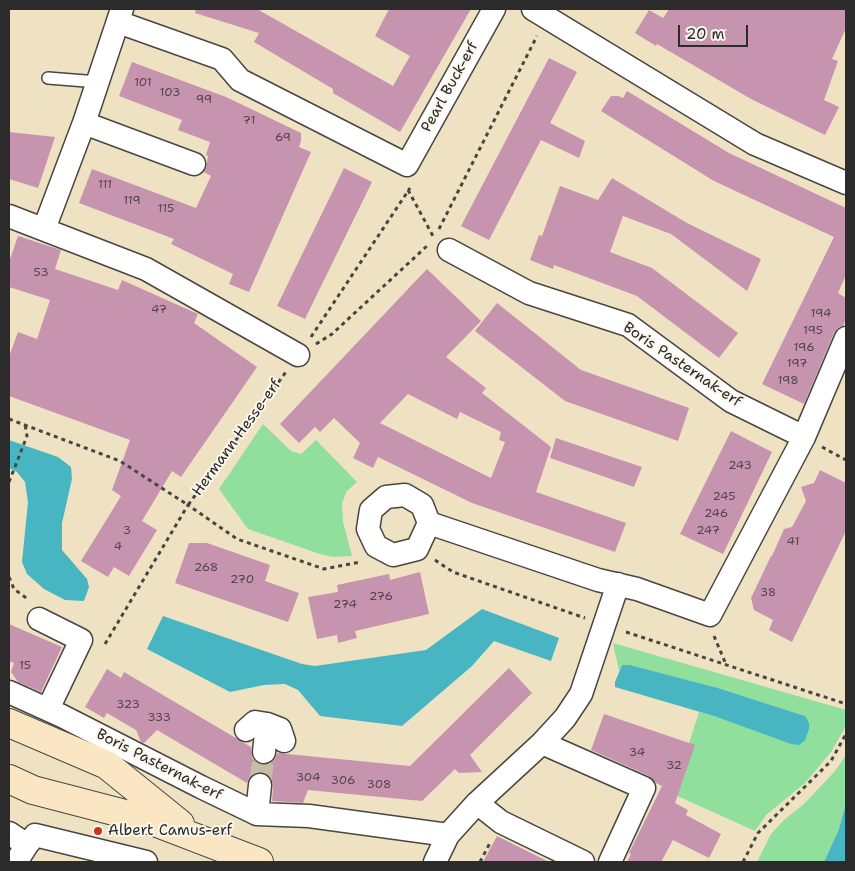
<!DOCTYPE html>
<html>
<head>
<meta charset="utf-8">
<style>
	body { margin:0 }
	#map { position:relative; width:855px; height:871px; overflow:hidden; background:#eee2c3; font-family:"Shantell Sans",sans-serif }
	canvas { display:block }
	.frame { position:absolute; inset:0; border:10px solid #2b2b2b; pointer-events:none }
	.scale { position:absolute; left:678px; top:25px; width:70px; height:22px; box-sizing:border-box; border:2px solid #2b2b2b; border-top:0; padding-left:6px; font-size:15px; line-height:18px; white-space:nowrap; color:#2b2b2b; -webkit-text-stroke:4px #fbf7ec; paint-order:stroke }
</style>
</head>
<body>
<div id="map">
<canvas width="855" height="871"></canvas>
<div class="frame"></div>
<div class="scale">20 m</div>
</div>
<script>
const c = document.querySelector('canvas').getContext('2d');
c.lineJoin = 'round';
function fill(path, color) {
  c.fillStyle = color;
  c.fill(path, 'evenodd');
}
function shape(rows) {
  const path = new Path2D();
  for (const r of rows) {
    path.moveTo(r[0], r[1]);
    for (let i = 2; i < r.length; i += 2) path.lineTo(r[i], r[i + 1]);
  }
  return path;
}
function trace(path, color, width, dash) {
  c.strokeStyle = color;
  c.lineWidth = width;
  c.lineCap = dash ? 'butt' : 'round';
  c.setLineDash(dash || []);
  c.stroke(path);
}
function write(font, color, halo, rows, align = 'center') {
  c.font = font + ' "Shantell Sans",sans-serif';
  c.lineWidth = 4;
  c.setLineDash([]);
  c.textBaseline = 'middle';
  c.strokeStyle = halo;
  c.fillStyle = color;
  for (const [text, x, y, turn = 0] of rows) {
    c.save();
    c.translate(x, y);
    c.rotate((+turn || 0) * Math.PI / 180);
    c.textAlign = isNaN(turn) ? turn : align;
    if (halo) c.strokeText(text, 0, 0);
    c.fillText(text, 0, 0);
    c.restore();
  }
}
fill(shape([
	[263,424,291,451,301,454,316,440,357,482,347,491,342,503,343,522,352,556,333,557,320,554,248,529,219,489],
	[613,643,846,710,846,726,831,752,805,783,766,815,755,831,673,794,699,712,717,717,805,716,718,688,630,665,622,665,619,671],
	[846,755,846,803,839,829,824,862,757,862,771,834,784,820,804,804,835,771]
]), '#90df9d');
fill(shape([
	[9,440,58,457,71,467,72,479,62,523,62,550,87,579,89,587,84,601,65,600,44,589,27,574,22,562,28,502,25,482,17,472,9,468],
	[482,609,559,638,551,661,494,641,472,666,402,726,320,716,298,690,285,684,264,685,230,692,147,649,163,616,302,664,315,666,426,650],
	[622,665,630,665,718,688,805,716,809,723,809,729,805,740,799,745,791,744,717,717,615,687,615,682],
	[846,803,846,862,824,862,839,829]
]), '#48b6c2');
fill(shape([
	[196,9,257,9,393,86,410,56,375,36,389,9,471,9,400,132,333,93,333,89,254,42,259,33,195,13],
	[669,9,846,9,846,28,832,59,838,61,824,100,839,107,825,135,751,99,657,44,656,46,635,33,649,10,663,18],
	[549,58,577,72,550,123,585,141,579,158,541,140,489,240,461,226],
	[132,62,226,97,301,133,301,141,299,147,311,152,249,292,229,284,233,274,171,244,174,239,79,203,92,169,196,208,211,176,204,172,206,168,208,156,206,155,210,142,178,130,182,120,119,96],
	[627,91,729,153,846,208,846,275,838,293,846,298,846,319,843,326,838,328,834,333,804,404,762,384,834,237,714,181,601,111,611,96,618,96,623,98],
	[9,132,55,137,38,188,9,179],
	[344,168,372,182,305,319,277,306],
	[612,178,687,223,761,259,747,291,671,234,623,216,610,252,652,268,738,333,719,358,637,296,554,265,553,269,530,260,539,235,542,236,560,186,598,200],
	[18,236,61,250,55,269,118,290,122,280,198,314,194,323,257,367,181,477,172,471,142,521,157,530,129,576,114,567,108,577,81,561,121,496,112,490,130,440,9,396,9,357,18,332,37,339,50,300,9,287,9,262],
	[427,269,481,321,446,357,486,388,482,393,551,447,536,492,626,523,615,552,472,503,378,457,373,468,353,458,360,443,334,418,320,432,315,427,299,443,280,424],
	[408,394,457,419,460,412,501,432,499,440,505,442,491,478,380,423],
	[497,303,581,370,689,408,678,441,565,401,475,331],
	[731,431,772,452,723,554,680,534],
	[556,438,642,467,634,487,550,458],
	[820,470,846,483,846,531,792,642,769,630,773,620,754,610,751,598,771,556,772,556,784,529,792,527,806,501,801,487,814,483],
	[189,543,207,543,270,565,265,581,299,593,288,622,175,583],
	[420,572,429,614,355,631,357,638,338,643,337,635,317,639,308,597,338,592,337,585,389,574,390,580],
	[9,624,62,647,41,692,18,682,11,672,14,663,9,661],
	[509,668,532,693,470,755,482,772,459,773,455,769,422,801,308,790,303,803,272,801,273,786,272,779,267,774,261,772,254,773,249,778,247,783,157,730,144,743,141,742,136,730,107,713,104,718,85,707,107,669,121,678,124,672,251,747,252,758,257,763,262,765,270,764,275,759,277,753,410,766],
	[604,714,695,745,675,803,688,810,686,815,721,834,709,858,673,840,661,862,627,862,631,854,629,853,662,786,656,783,649,776,591,750],
	[497,836,549,862,483,862]
]), '#c794af');
trace(shape([
	[260,785,264,752]
]), '#c7bda5', 22, [22, 11]);
const lane = shape([
	[48,78,98,82]
]);
const street = shape([
	[533,9,755,144,846,183],
	[118,22,222,59,240,80,407,165,494,9],
	[84,123,194,164],
	[9,216,146,269,298,355],
	[44,229,84,123,122,9],
	[449,250,529,293,628,325,731,401,804,437],
	[405,495,422,505,429,523,417,549,393,555,376,546,368,529,371,510,386,497,405,495],
	[429,523,598,580,637,589,710,615,804,437,846,338],
	[39,619,81,640,48,709],
	[9,692,62,716,201,787,257,814,309,816,448,835],
	[246,730,255,722,267,724,280,729,284,741],
	[542,743,644,788,610,862],
	[264,752,267,724],
	[477,803,501,822,583,862],
	[257,814,260,785],
	[9,833,27,845,35,835,146,862],
	[16,862,27,845],
	[435,862,448,835,477,803,542,743,565,718,581,694,618,584]
]);
const secondary = shape([
	[9,723,107,765,180,824],
	[9,779,33,790,152,821,259,862]
]);
trace(lane, '#484642', 14);
trace(street, '#484642', 25);
trace(secondary, '#484642', 30);
trace(shape([
	[408,190,433,236],
	[439,229,537,36],
	[311,337,410,188],
	[316,344,332,334,427,246],
	[9,419,120,461,188,505,286,372],
	[822,447,846,460],
	[9,482,27,436,25,424],
	[435,560,453,572,585,618],
	[9,577,14,589,29,600],
	[626,632,846,704],
	[714,636,725,662],
	[105,644,188,505,237,539,324,569,361,562],
	[480,862,491,841],
	[743,862,758,833,831,761,846,734]
]), '#484642', 3, [4, 4]);
trace(lane, '#fff', 11);
trace(street, '#fff', 22);
trace(secondary, '#fbe6c4', 28);
for (const [x, y, r, color] of [
	[98,831,5,"#c8321e"]
]) {
  const dot = new Path2D();
  dot.arc(x, y, r, 0, 2 * Math.PI);
  c.fillStyle = color;
  c.fill(dot);
  trace(dot, '#fbf7ec', 2);
}
write('12px', '#52454c', null, [
	["101",143,83],
	["103",170,93],
	["99",204,100],
	["71",249,121],
	["69",283,138],
	["111",105,185],
	["119",132,201],
	["115",166,209],
	["53",41,273],
	["47",159,310],
	["194",821,314],
	["195",813,331],
	["196",804,348],
	["197",797,364],
	["198",788,381],
	["243",740,466],
	["245",724,497],
	["246",716,514],
	["3",127,531],
	["247",708,531],
	["41",793,542],
	["4",118,547],
	["268",206,568],
	["270",242,580],
	["38",768,593],
	["276",381,597],
	["274",345,605],
	["15",25,666],
	["323",128,705],
	["333",159,718],
	["34",637,753],
	["32",674,766],
	["304",308,778],
	["306",343,781],
	["308",379,785]
]);
write('15px', '#2b2b2b', '#fbf7ec', [
	["Pearl Buck-erf",450,87,-61],
	["Boris Pasternak-erf",682,365,34],
	["Hermann Hesse-erf",237,438,-54],
	["Boris Pasternak-erf",159,765,27]
]);
write('15px', '#2b2b2b', '#fbf7ec', [
	["Albert Camus-erf",108,831]
], 'left');
</script>
</body>
</html>
